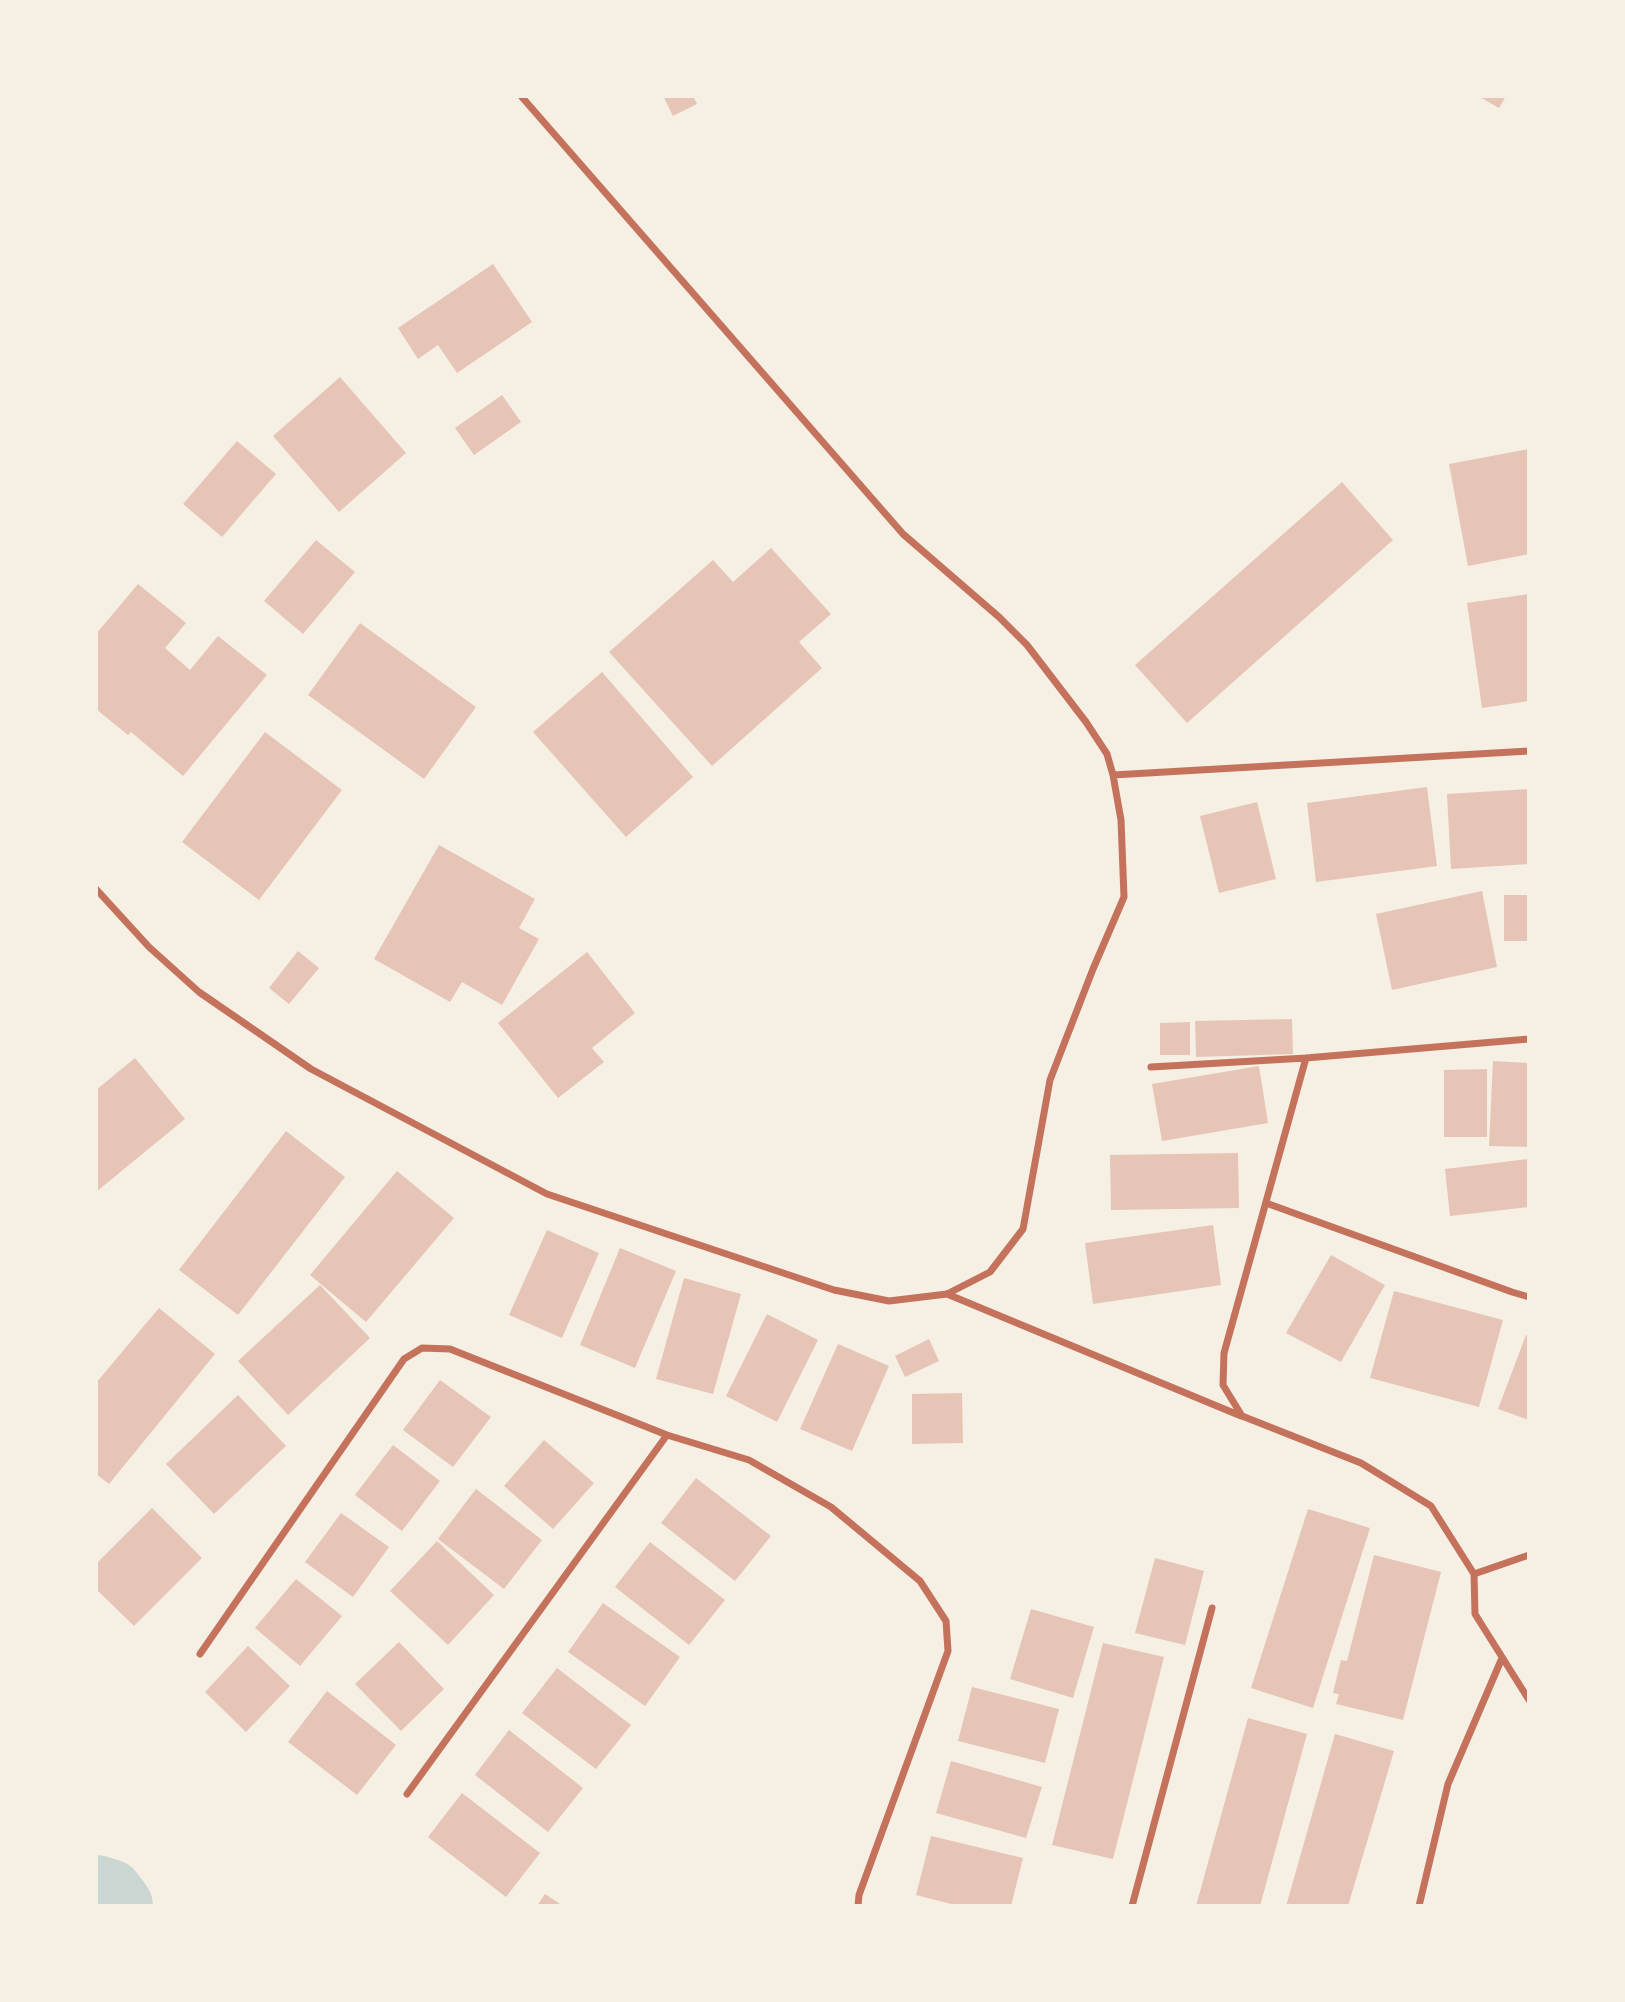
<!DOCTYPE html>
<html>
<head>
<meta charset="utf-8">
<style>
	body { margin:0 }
	#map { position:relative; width:1625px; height:2002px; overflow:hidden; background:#f6efe4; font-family:Rubik,sans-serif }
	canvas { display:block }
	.frame { position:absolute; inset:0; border:98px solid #f6efe4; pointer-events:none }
</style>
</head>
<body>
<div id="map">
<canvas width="1625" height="2002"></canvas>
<div class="frame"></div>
</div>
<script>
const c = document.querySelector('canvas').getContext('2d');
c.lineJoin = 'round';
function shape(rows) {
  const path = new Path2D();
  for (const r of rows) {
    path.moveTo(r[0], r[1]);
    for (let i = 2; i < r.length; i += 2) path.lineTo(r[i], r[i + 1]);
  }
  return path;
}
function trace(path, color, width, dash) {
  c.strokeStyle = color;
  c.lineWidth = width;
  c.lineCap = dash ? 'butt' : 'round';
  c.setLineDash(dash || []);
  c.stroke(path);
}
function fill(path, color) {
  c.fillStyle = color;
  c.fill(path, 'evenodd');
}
trace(shape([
	[96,1890,109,1894,118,1906]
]), '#c9d6d2', 70);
fill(shape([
	[663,96,693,96,697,104,673,116],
	[1478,96,1506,96,1499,108],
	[493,264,532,322,457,373,438,345,418,359,398,328],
	[340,377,406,453,339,512,273,436],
	[502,395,521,422,474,455,455,428],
	[237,441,276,474,222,537,183,504],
	[1529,449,1529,554,1468,566,1449,464],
	[1342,482,1393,540,1187,723,1135,665],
	[316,540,355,572,303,634,264,601],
	[771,548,831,614,799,642,822,668,712,766,609,652,713,560,733,582],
	[138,584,186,623,165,648,190,670,218,636,267,675,183,776,131,732,128,735,96,709,96,634],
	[1529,594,1529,701,1482,708,1467,603],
	[360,623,476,707,424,779,308,695],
	[602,672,693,777,626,837,533,732],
	[265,732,342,790,259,900,182,842],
	[1427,787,1437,866,1316,882,1307,803],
	[1529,789,1529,864,1451,869,1447,794],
	[1257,802,1276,879,1219,893,1200,816],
	[439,845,535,899,519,928,539,939,502,1005,462,982,450,1002,374,959],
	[1482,891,1497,967,1392,990,1376,914],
	[1504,895,1529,895,1529,941,1504,941],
	[298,951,319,968,289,1004,269,988],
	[587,952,635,1013,592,1048,604,1062,558,1098,498,1023],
	[1292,1019,1293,1054,1196,1057,1195,1021],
	[1190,1022,1190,1055,1160,1055,1160,1023],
	[135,1058,185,1119,96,1192,96,1090],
	[1493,1061,1529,1063,1529,1147,1489,1146],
	[1259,1066,1268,1123,1162,1141,1152,1084],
	[1487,1069,1487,1137,1444,1137,1444,1070],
	[286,1131,345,1177,238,1315,179,1270],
	[1238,1153,1239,1208,1111,1210,1110,1155],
	[1528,1159,1529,1207,1450,1216,1445,1169],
	[397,1171,454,1218,366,1322,310,1275],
	[1213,1225,1221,1285,1093,1304,1085,1243],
	[547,1230,599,1253,562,1338,509,1315],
	[620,1248,676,1271,635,1368,580,1345],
	[1331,1255,1385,1285,1341,1362,1286,1333],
	[684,1278,741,1294,713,1394,656,1379],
	[320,1285,370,1338,288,1415,238,1361],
	[1394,1291,1503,1320,1479,1407,1370,1378],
	[159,1308,215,1354,109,1484,96,1474,96,1383],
	[767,1314,818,1340,777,1422,726,1396],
	[1526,1335,1529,1336,1529,1420,1498,1409],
	[929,1339,939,1361,905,1377,895,1356],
	[838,1344,889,1366,852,1451,800,1429],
	[440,1380,491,1417,453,1467,403,1430],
	[962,1393,963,1443,912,1444,912,1394],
	[238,1395,286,1446,214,1514,166,1464],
	[544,1440,594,1483,553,1529,504,1486],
	[393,1445,440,1481,402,1531,355,1495],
	[696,1478,771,1536,735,1581,661,1523],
	[476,1489,542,1540,504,1589,438,1539],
	[152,1508,202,1558,134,1626,96,1589,96,1564],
	[1308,1509,1370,1528,1313,1708,1251,1688],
	[341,1513,389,1547,353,1597,305,1562],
	[437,1541,494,1595,448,1645,390,1591],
	[650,1542,725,1600,689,1645,615,1587],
	[1374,1555,1441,1572,1403,1720,1336,1704,1339,1694,1333,1693,1341,1660,1347,1661],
	[1155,1558,1204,1571,1185,1645,1135,1633],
	[296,1579,342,1616,300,1666,255,1628],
	[603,1603,680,1657,645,1706,568,1652],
	[1031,1609,1094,1627,1073,1698,1010,1679],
	[399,1642,444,1689,401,1731,355,1684],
	[1103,1643,1164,1657,1113,1859,1052,1845],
	[248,1646,290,1686,246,1732,205,1692],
	[557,1668,631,1725,596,1769,522,1713],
	[972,1687,1059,1709,1045,1763,958,1741],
	[327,1691,396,1745,357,1795,288,1742],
	[1248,1718,1307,1734,1260,1906,1196,1906],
	[509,1730,583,1788,548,1832,475,1775],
	[1335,1734,1394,1751,1348,1906,1286,1906],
	[951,1761,1042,1787,1026,1838,936,1813],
	[462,1793,540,1853,506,1897,428,1837],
	[931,1836,1023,1858,1011,1906,959,1906,916,1895],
	[545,1894,563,1906,537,1906]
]), '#e6c5b7');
trace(shape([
	[1113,775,1529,751],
	[96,889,149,947,199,992,311,1069,547,1194,834,1290,889,1301,947,1294,990,1272,1023,1229,1050,1080,1093,969,1124,897,1121,820,1113,775,1107,754,1086,722,1027,645,999,617,903,534,521,96],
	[1306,1058,1224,1353,1223,1385,1242,1416,1361,1463,1431,1506,1474,1574,1475,1614,1529,1700],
	[1151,1067,1306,1058,1529,1039],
	[1266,1203,1512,1292,1529,1297],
	[947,1294,1241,1416],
	[1474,1574,1529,1555],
	[200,1654,404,1359,422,1348,450,1349,667,1435,749,1460,831,1507,920,1581,946,1621,948,1651,859,1895,858,1906],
	[407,1794,667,1435],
	[1132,1906,1212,1608],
	[1419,1906,1448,1784,1502,1658]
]), '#c5725c', 7);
</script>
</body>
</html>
